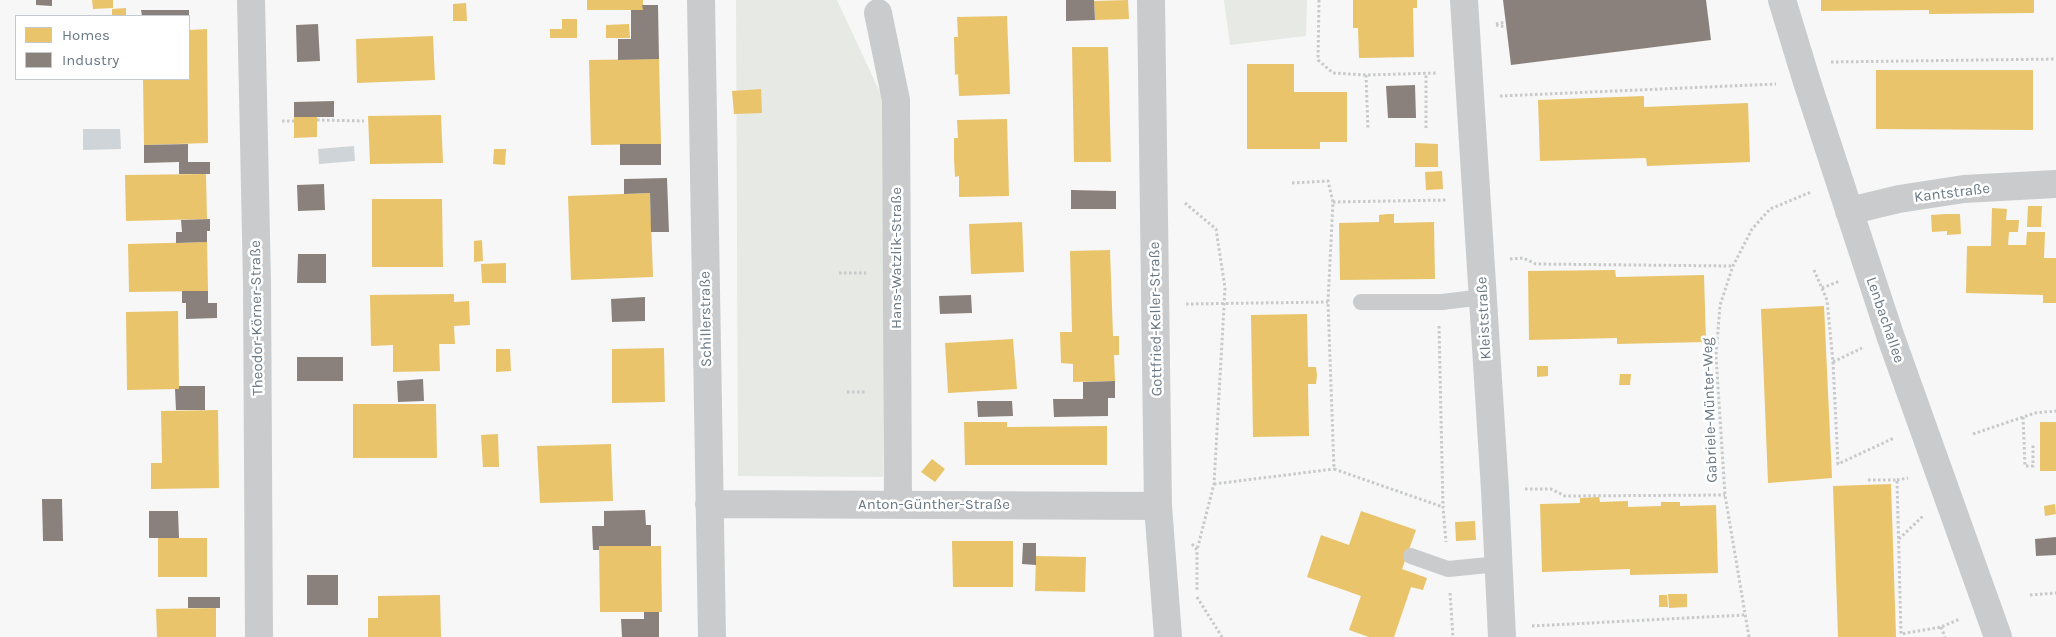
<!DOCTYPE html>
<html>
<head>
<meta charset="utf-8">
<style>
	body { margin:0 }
	#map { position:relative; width:2056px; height:637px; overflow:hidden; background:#f7f7f7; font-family:Karla,sans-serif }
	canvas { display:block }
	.legend { position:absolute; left:15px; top:15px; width:175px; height:65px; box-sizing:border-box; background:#fff; border:1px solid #c3c9ce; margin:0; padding:6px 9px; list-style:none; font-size:15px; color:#697885 }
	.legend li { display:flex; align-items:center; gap:10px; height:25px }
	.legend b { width:25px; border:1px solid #c3c9ce }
</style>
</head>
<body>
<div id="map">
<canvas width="2056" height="637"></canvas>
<ul class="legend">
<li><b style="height:14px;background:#e9c46a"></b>Homes</li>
<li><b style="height:14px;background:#8a817c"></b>Industry</li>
</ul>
</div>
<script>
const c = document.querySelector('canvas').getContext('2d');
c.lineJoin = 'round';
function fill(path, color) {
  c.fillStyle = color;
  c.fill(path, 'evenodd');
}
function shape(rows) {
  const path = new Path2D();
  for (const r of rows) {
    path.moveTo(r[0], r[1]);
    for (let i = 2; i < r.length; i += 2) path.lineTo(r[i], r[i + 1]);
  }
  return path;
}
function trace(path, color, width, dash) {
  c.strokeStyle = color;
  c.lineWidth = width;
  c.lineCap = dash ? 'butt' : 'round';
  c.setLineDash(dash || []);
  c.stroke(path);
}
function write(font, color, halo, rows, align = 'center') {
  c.font = font + ' Karla,sans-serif';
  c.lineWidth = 5;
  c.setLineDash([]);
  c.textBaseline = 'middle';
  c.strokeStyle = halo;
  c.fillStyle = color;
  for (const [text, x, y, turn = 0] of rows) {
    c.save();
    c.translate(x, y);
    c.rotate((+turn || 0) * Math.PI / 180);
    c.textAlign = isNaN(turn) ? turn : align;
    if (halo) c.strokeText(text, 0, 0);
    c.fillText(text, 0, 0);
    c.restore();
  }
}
fill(shape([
	[736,0,837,0,885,103,883,477,738,476],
	[1224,0,1307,0,1306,36,1230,45]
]), '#e6e9e4');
fill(shape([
	[83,129,120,129,121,149,83,150],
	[354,146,355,161,319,164,318,149]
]), '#ced4d8');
fill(shape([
	[92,0,113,0,113,8,93,9],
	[587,0,643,0,643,10,587,10],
	[1128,0,1129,19,1095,20,1094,1],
	[1353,0,1417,0,1417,8,1413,8,1414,57,1359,58,1358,28,1353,28],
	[1821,0,2034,0,2034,13,1929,14,1929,10,1821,11],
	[466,3,467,21,453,21,453,4],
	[126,8,126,16,112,16,112,9],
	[1007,16,1010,94,959,96,958,74,955,75,954,37,958,37,957,17],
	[562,19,577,19,577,38,550,38,550,29,562,29],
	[629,24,630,38,606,38,606,25],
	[207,29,208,143,144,145,143,79,189,79,189,30],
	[433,36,435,80,357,83,356,39],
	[1072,47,1108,47,1111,162,1074,162],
	[659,59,661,144,591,145,589,60],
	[1247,64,1294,64,1294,92,1347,92,1347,142,1320,142,1320,149,1247,149],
	[1876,70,2033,70,2033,130,1876,129],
	[761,89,762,113,734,114,732,91],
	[1644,96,1644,107,1748,103,1750,162,1647,166,1646,158,1540,161,1538,100],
	[441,115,443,163,370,164,368,116],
	[294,117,317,117,317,137,294,138],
	[1007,119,1009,196,959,197,959,176,955,177,954,159,954,138,958,138,957,120],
	[1415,143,1438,144,1438,167,1415,167],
	[494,149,506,149,505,165,493,164],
	[1442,171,1443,189,1426,190,1425,172],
	[206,174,207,219,126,221,125,175],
	[650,193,653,277,571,280,568,196],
	[372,199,442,199,443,267,372,267],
	[2028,206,2042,206,2041,227,2027,227],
	[1992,208,2007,209,2006,220,2019,220,2018,232,2009,232,2008,245,2026,245,2027,232,2045,232,2044,258,2056,258,2056,303,2043,303,2043,295,1966,293,1967,246,1991,246],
	[1387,214,1394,214,1394,223,1434,222,1435,279,1340,280,1339,223,1379,222,1379,215],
	[1946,214,1960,214,1961,234,1947,235,1947,231,1932,232,1931,215],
	[1022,222,1024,272,971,274,969,224],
	[482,240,483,261,474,262,474,241],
	[207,242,208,291,129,292,128,244],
	[1110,250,1113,336,1119,336,1119,355,1114,355,1115,381,1073,382,1073,364,1061,363,1060,332,1072,332,1070,251],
	[506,263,506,283,482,283,481,264],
	[1615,270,1616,277,1704,275,1706,342,1617,344,1617,338,1529,340,1528,271],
	[454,294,454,302,469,301,470,325,454,326,455,344,439,344,440,371,393,372,393,345,371,346,370,295],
	[1824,306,1832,478,1768,483,1761,309],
	[178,311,179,389,127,390,126,312],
	[1307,314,1308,367,1316,367,1317,375,1316,384,1308,384,1309,436,1253,437,1251,315],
	[1013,339,1017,389,948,393,945,343],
	[664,348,665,402,612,403,612,349],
	[496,349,510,349,511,371,496,372],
	[1537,366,1548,366,1548,376,1537,377],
	[1620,374,1631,374,1630,385,1619,385],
	[353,404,436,404,437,458,353,458],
	[218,410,219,488,151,489,151,463,162,463,161,411],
	[964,422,1007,422,1007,427,1107,426,1107,465,965,465],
	[2040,422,2056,422,2056,471,2040,471],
	[498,434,499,467,483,467,481,435],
	[611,444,613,501,540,503,537,446],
	[932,459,945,469,935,482,921,472],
	[1891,484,1896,637,1838,637,1833,486],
	[1599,497,1600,502,1628,501,1628,507,1661,506,1661,502,1680,502,1680,506,1716,505,1718,573,1630,575,1630,569,1542,572,1540,504,1580,503,1580,498],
	[2055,504,2056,514,2045,516,2044,506],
	[1361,511,1416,530,1402,569,1427,578,1423,590,1411,587,1394,637,1369,637,1349,630,1361,596,1307,577,1321,535,1349,545],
	[1475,521,1476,540,1456,541,1455,522],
	[158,538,207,538,207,577,158,577],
	[952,541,1013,541,1013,587,953,587],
	[599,546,661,546,662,612,600,612],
	[1036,556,1086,557,1085,592,1035,591],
	[1668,594,1687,594,1687,607,1669,608],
	[440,595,441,637,368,637,368,618,378,618,378,596],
	[1659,595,1667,595,1668,607,1659,607],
	[216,608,216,637,157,637,156,609]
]), '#e9c46a');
fill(shape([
	[36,0,52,0,52,6,36,5],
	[1066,0,1094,0,1095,20,1066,21],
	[1503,0,1706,0,1711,40,1511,65],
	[642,5,658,5,659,59,618,60,618,39,631,39,631,10,643,10],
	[141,10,189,10,189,16,142,16],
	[318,24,320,61,297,62,296,25],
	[1415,85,1416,118,1388,118,1386,86],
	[334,101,334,117,294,117,294,102],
	[188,144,188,162,210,162,210,174,179,174,179,162,144,163,144,145],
	[620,144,661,144,661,165,620,165],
	[667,178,669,232,651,232,650,193,624,194,624,179],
	[324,184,325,210,298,211,297,185],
	[1071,190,1116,191,1116,209,1071,209],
	[210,219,210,231,207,231,207,242,176,243,176,232,182,232,181,220],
	[298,254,326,254,326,283,297,283],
	[182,291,208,291,208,303,217,303,217,318,186,319,186,303,182,303],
	[971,295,972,313,940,314,939,296],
	[645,297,645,321,612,322,611,299],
	[297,357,343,357,343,381,297,381],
	[423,379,424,401,398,402,397,381],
	[1115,381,1115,398,1108,398,1108,416,1054,417,1053,399,1083,399,1083,382],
	[179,386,205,386,205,410,176,410,175,389,179,389],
	[977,401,1012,401,1013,416,978,417],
	[42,499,62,499,63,541,43,541],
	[645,510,646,525,651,525,651,546,599,546,599,550,593,550,592,526,604,526,604,511],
	[149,511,178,511,179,538,149,538],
	[2056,537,2056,555,2036,556,2035,539],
	[1023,543,1036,543,1036,565,1022,564],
	[307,575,338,575,338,605,307,605],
	[188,597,220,597,220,608,188,608],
	[644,612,659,612,659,637,622,637,621,619,644,619]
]), '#8a817c');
trace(shape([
	[1319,0,1318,60,1333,73,1366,75,1438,73],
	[1496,24,1505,22],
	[1496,25,1506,27],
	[1831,62,2056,59],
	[1366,75,1368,130],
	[1500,96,1776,84],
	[317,120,364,121],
	[282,121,294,121],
	[1426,128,1426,73],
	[1292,183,1328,181,1333,202,1328,302,1334,469,1443,507],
	[1333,202,1448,200],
	[1185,203,1216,229,1225,288,1214,484,1197,550],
	[1510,259,1523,258,1536,264,1733,266],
	[1814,270,1827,300,1833,362,1838,464,1894,438],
	[839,273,866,273],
	[1822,288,1840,281],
	[1186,304,1328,302],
	[1439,326,1443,507,1446,542],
	[1833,362,1862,348],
	[847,392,867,392],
	[2023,417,2025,466,2033,466,2033,444],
	[1973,434,2035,413,2056,411],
	[1868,480,1897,480,1901,634,1941,627,1960,619],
	[1897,480,1908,478],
	[1214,484,1334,469],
	[1525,489,1551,489,1565,496,1725,495],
	[1899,539,1923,516],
	[1192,544,1197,550,1197,591],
	[1450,593,1453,637],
	[2030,595,2056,593],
	[1197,597,1222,637],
	[1532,626,1744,615],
	[1941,627,1945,637],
	[1749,637,1725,495,1716,356,1720,305,1733,266,1752,229,1770,209,1811,192]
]), '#c7c9ca', 3, [2.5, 2.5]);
trace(shape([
	[1361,302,1442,302,1483,297],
	[1411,556,1448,569,1499,564]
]), '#cacbcc', 16);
trace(shape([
	[251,0,257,283,259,637],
	[701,0,712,637],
	[1151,0,1158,506,1168,637],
	[1464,0,1495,490,1502,637],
	[1782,0,1807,82,1890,335,1998,637],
	[878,13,896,100,898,505],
	[1849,211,1899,199,1964,189,2056,184],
	[709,504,1158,506]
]), '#cacbcc', 28);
write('15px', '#697885', '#fff', [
	["Kantstraße",1952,193,-7],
	["Hans-Watzlik-Straße",897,258,-90],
	["Theodor-Körner-Straße",257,318,-91],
	["Kleiststraße",1484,318,-93],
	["Schillerstraße",706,319,-91],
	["Gottfried-Keller-Straße",1156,319,-91],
	["Lenbachallee",1885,320,71],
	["Gabriele-Münter-Weg",1710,410,-92],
	["Anton-Günther-Straße",934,505]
]);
</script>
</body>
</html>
